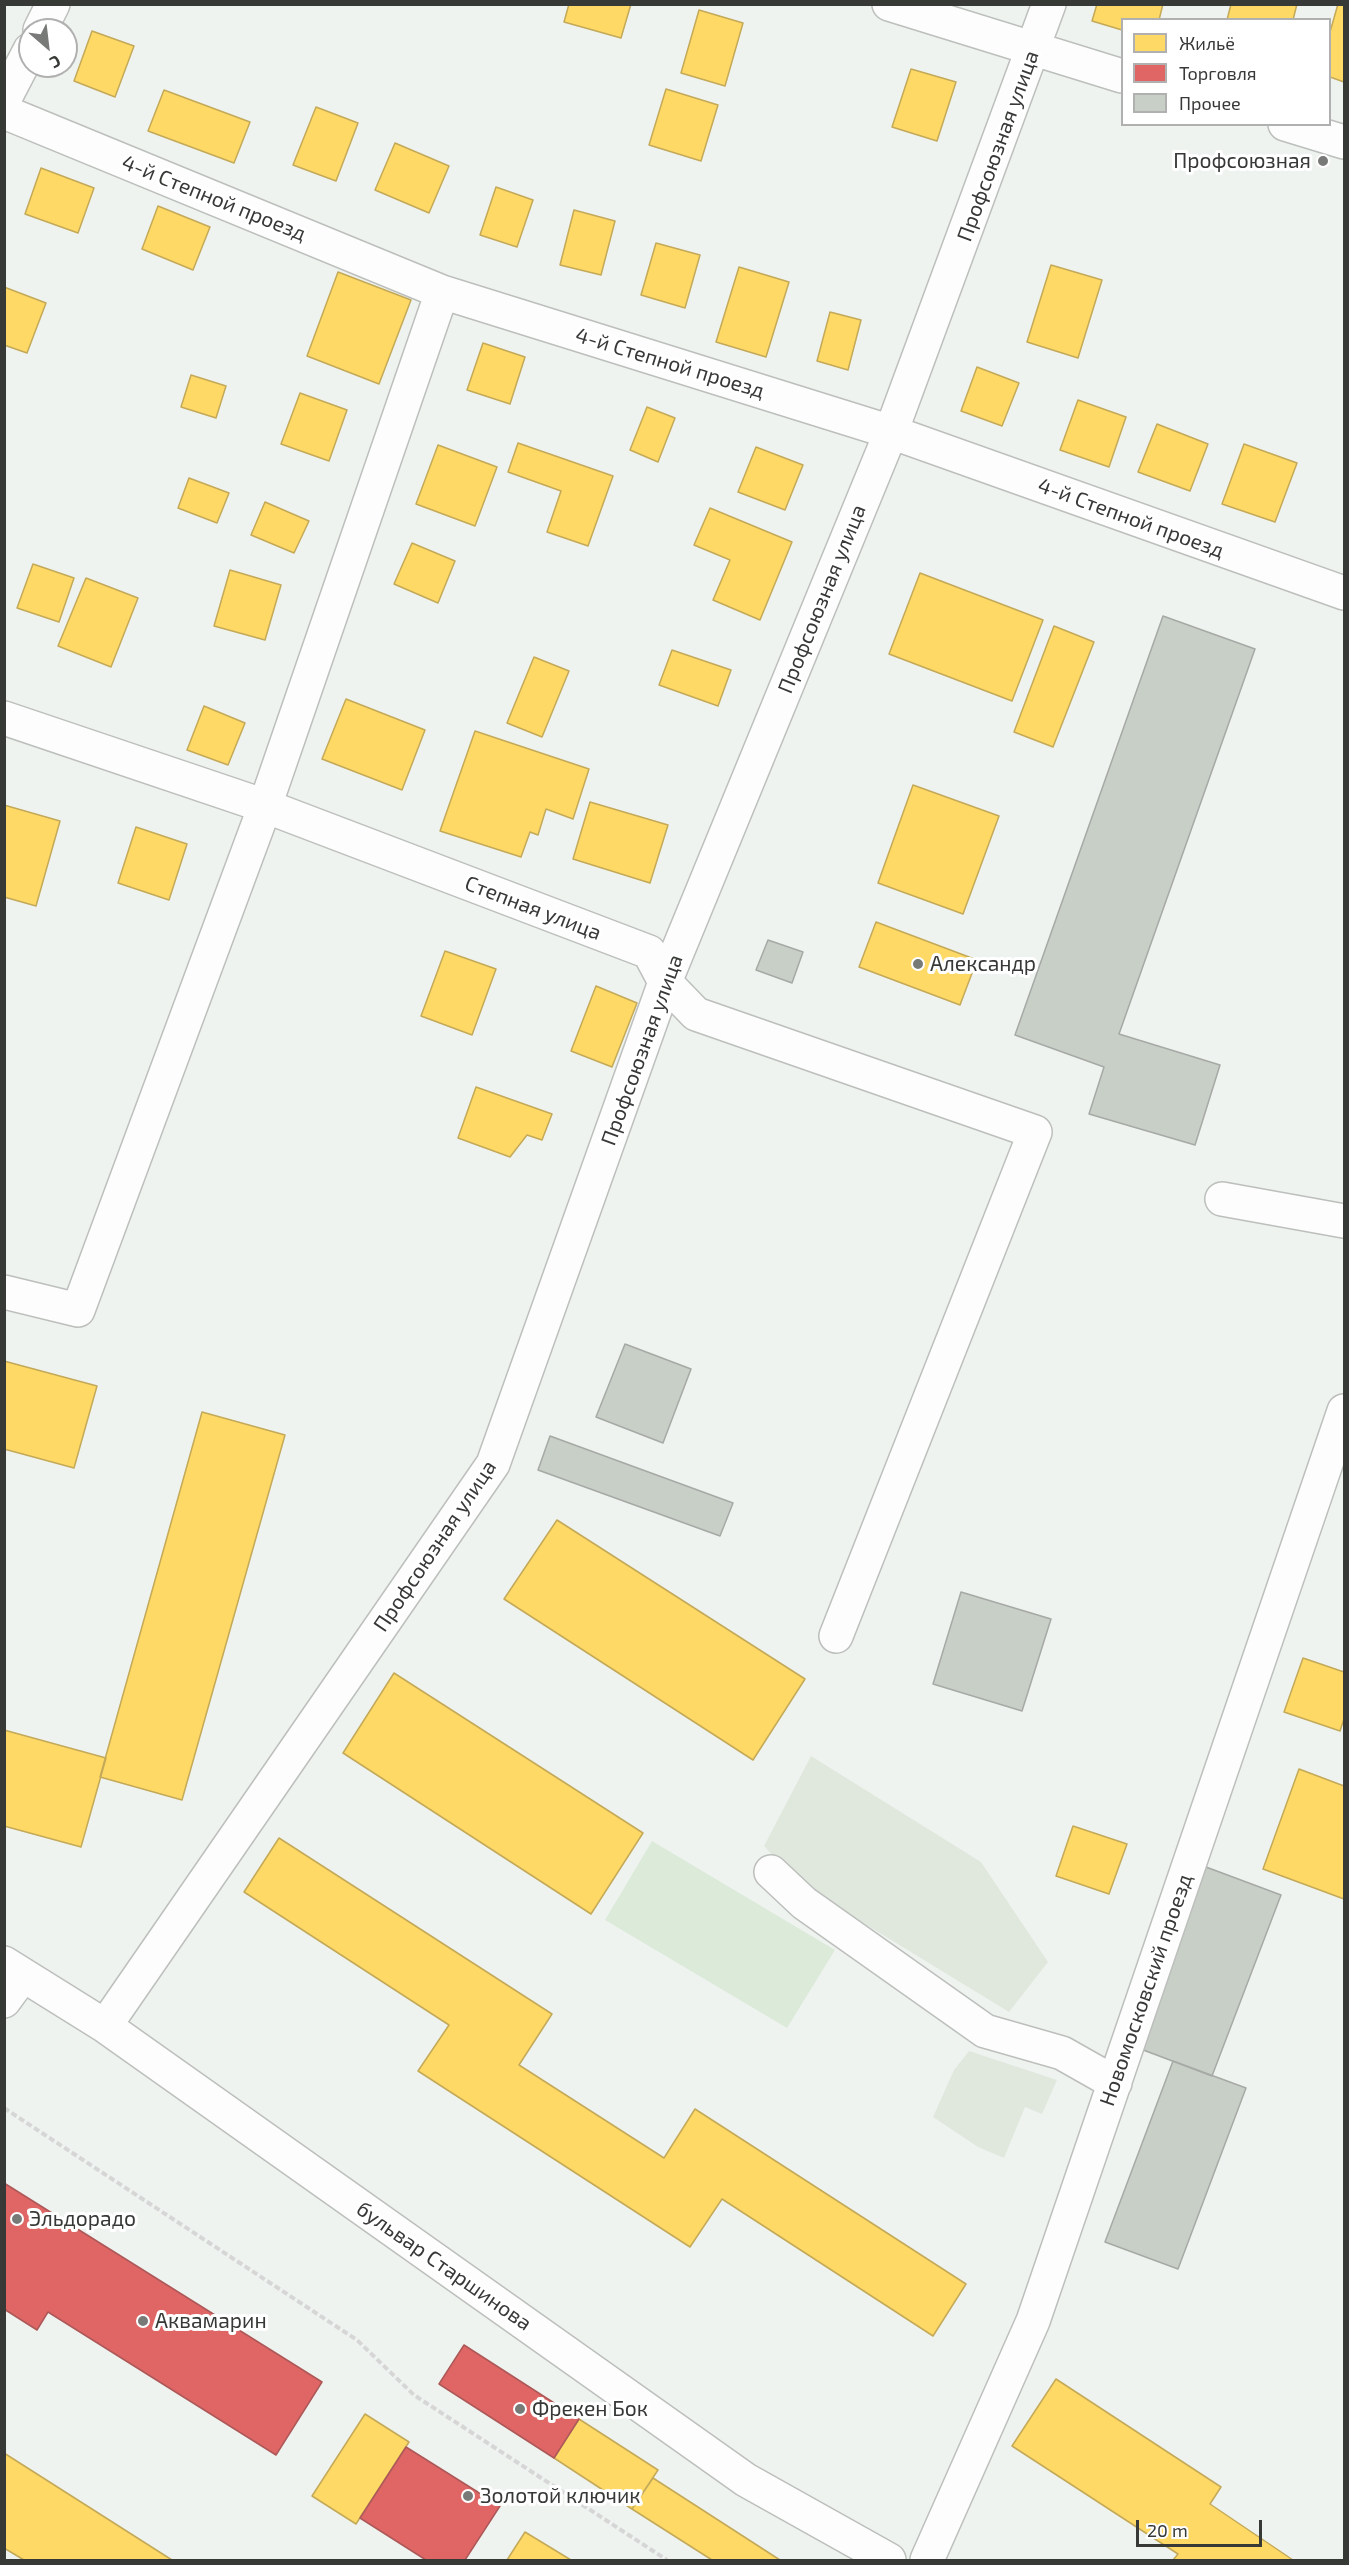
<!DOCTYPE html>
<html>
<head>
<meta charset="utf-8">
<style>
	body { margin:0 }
	#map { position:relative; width:1349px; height:2565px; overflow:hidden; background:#eff3ef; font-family:"Exo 2",sans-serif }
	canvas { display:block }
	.frame { position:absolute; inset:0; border:6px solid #363936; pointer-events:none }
	.legend { position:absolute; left:1121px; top:18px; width:210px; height:108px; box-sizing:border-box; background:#fff; border:2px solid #afb0af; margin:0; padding:8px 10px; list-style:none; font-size:18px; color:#363936 }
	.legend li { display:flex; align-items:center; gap:12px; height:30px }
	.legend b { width:30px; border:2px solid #afb0af }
	.north { position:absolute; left:18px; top:18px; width:60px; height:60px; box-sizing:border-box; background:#fff; border:2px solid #afb0af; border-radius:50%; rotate:152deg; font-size:16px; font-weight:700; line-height:24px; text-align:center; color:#363936 }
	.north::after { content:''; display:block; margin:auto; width:21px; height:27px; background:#777a77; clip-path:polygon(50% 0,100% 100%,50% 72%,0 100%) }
	.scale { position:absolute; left:1136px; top:2520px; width:126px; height:27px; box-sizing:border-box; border:3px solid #363936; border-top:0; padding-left:8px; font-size:18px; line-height:21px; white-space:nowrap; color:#363936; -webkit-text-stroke:4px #fff; paint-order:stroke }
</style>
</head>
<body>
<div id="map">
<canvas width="1349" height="2565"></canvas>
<div class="frame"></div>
<ul class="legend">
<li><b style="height:16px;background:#ffd966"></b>Жильё</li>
<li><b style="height:16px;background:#e06666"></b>Торговля</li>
<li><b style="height:16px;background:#c8cfc7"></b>Прочее</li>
</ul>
<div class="north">С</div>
<div class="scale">20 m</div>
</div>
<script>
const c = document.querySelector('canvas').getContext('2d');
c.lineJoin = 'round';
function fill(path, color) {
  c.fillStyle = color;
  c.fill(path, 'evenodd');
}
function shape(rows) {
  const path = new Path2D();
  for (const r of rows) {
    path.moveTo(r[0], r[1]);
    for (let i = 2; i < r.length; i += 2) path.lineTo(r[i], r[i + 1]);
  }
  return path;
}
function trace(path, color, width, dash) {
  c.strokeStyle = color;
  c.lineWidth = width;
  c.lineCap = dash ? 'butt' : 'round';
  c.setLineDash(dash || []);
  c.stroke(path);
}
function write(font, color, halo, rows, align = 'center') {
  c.font = font + ' "Exo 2",sans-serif';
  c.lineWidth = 6;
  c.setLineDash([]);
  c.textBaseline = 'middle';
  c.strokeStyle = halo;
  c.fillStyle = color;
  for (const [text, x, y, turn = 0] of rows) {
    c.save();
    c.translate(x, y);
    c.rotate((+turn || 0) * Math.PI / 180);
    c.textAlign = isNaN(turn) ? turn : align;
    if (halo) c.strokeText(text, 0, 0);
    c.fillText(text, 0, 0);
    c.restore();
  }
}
fill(shape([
	[811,1756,981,1862,1048,1962,1009,2012,798,1883,764,1846],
	[969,2051,1057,2080,1042,2114,1025,2107,1004,2158,978,2147,933,2117,954,2070]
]), '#e0e8de');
fill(shape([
	[652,1841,835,1950,787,2028,605,1920]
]), '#dceada');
const homes = shape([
	[569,4,631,4,621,38,564,22,569,4],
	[1097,4,1163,4,1159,20,1122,20,1122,30,1092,21,1097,4],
	[1231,4,1297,4,1293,20,1227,20,1231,4],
	[1338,4,1344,4,1344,82,1330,77,1330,32,1338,4],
	[699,10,743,23,725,86,681,73,699,10],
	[92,31,134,46,115,97,74,81,92,31],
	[911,69,956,82,937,141,892,127,911,69],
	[666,89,718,105,701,161,649,145,666,89],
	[164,90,250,122,234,163,148,131,164,90],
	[316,107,358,123,336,181,293,165,316,107],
	[395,143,449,166,429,213,375,190,395,143],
	[41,168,94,188,78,233,25,214,41,168],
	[496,187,533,200,517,247,480,235,496,187],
	[158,206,210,227,193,270,142,249,158,206],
	[574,210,615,221,601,275,560,265,574,210],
	[656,243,700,255,685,308,641,295,656,243],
	[1051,265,1102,280,1078,358,1027,342,1051,265],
	[739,267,789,282,766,357,716,342,739,267],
	[338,272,411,300,379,384,307,356,338,272],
	[4,287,46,303,27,353,4,345,4,287],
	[830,312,861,320,848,370,817,361,830,312],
	[483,343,525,357,510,404,467,390,483,343],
	[977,367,1019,383,1002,426,961,411,977,367],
	[191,375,226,386,216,418,181,407,191,375],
	[300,393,347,410,329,461,281,444,300,393],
	[1078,400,1126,417,1109,467,1060,450,1078,400],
	[647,407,675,418,658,462,630,450,647,407],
	[1157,424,1208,444,1190,491,1138,472,1157,424],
	[518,443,613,476,588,546,547,532,561,491,508,472,518,443],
	[1244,444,1297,463,1275,522,1222,504,1244,444],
	[438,445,497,467,475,526,416,504,438,445],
	[756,447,803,465,785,510,738,492,756,447],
	[189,478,229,493,217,523,178,508,189,478],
	[265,502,309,521,294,553,251,535,265,502],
	[710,508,792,542,760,620,713,600,730,560,694,545,710,508],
	[412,543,455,561,438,603,394,584,412,543],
	[33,564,74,578,59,622,17,608,33,564],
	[230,570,281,585,265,640,214,626,230,570],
	[920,573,1043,620,1012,701,889,654,920,573],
	[86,578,138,598,111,667,58,646,86,578],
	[1054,626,1094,642,1053,747,1014,732,1054,626],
	[672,650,731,670,718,706,659,685,672,650],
	[534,657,569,671,542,737,507,723,534,657],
	[346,699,425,730,402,790,322,759,346,699],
	[204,706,245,723,228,765,187,750,204,706],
	[475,731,589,769,573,819,546,809,538,835,530,832,521,857,440,831,475,731],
	[913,785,999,816,963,914,878,883,913,785],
	[590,802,668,825,650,883,573,859,590,802],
	[4,805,60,821,36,906,4,897,4,805],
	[136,827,187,844,169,900,118,883,136,827],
	[876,922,977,960,960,1005,859,967,876,922],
	[445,951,496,969,472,1035,421,1016,445,951],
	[596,986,637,1003,612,1067,571,1051,596,986],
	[476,1087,552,1114,542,1140,527,1135,510,1157,458,1138,476,1087],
	[4,1361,97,1386,74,1468,4,1449,4,1361],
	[202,1412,285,1435,182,1800,100,1777,202,1412],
	[557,1520,805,1679,753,1760,504,1599,557,1520],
	[1303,1658,1344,1672,1344,1719,1340,1731,1284,1712,1303,1658],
	[394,1673,643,1833,591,1914,343,1753,394,1673],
	[4,1730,106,1758,81,1847,4,1826,4,1730],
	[1299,1769,1344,1786,1344,1899,1263,1869,1299,1769],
	[1073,1826,1127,1844,1109,1894,1056,1876,1073,1826],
	[279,1838,552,2014,519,2065,664,2158,695,2109,966,2284,933,2336,722,2199,690,2247,418,2071,449,2025,244,1892,279,1838],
	[1056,2379,1221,2487,1210,2504,1293,2560,1173,2560,1178,2554,1012,2446,1056,2379],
	[365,2414,409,2442,356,2524,312,2496,365,2414],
	[579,2419,658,2470,632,2509,554,2458,579,2419],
	[4,2453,172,2560,24,2560,4,2548,4,2453],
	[653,2478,780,2560,712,2560,632,2509,653,2478],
	[525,2532,571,2560,507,2560,525,2532]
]);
fill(homes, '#ffd966');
trace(homes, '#c3a958', 1.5);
const shops = shape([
	[4,2183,322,2382,276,2455,48,2312,37,2330,4,2309,4,2183],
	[464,2345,579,2419,554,2458,439,2384,464,2345],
	[406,2447,500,2506,465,2560,426,2560,360,2518,406,2447]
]);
fill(shops, '#e06666');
trace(shops, '#ad5858', 1.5);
const building = shape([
	[1163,616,1255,649,1119,1034,1220,1065,1195,1145,1089,1114,1104,1067,1015,1035,1163,616],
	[768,940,803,952,792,983,756,970,768,940],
	[625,1344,691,1369,663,1443,596,1417,625,1344],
	[550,1436,733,1503,720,1536,538,1470,550,1436],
	[961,1592,1051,1619,1022,1711,933,1684,961,1592],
	[1206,1867,1281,1895,1212,2076,1138,2048,1206,1867],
	[1173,2061,1246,2088,1178,2269,1105,2242,1173,2061]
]);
fill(building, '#c8cfc7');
trace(building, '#a6a9a5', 1.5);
const minor = shape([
	[889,4,1122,76],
	[40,30,53,4],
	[4,100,30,50],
	[4,112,442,292,891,432,1344,593],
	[1285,124,1344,142],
	[4,718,265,806,649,952,665,982,696,1014,1035,1132,836,1636],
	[1222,1199,1344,1221],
	[4,1292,78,1310,265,806,442,292],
	[771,1872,804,1903,985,2031,1062,2053,1115,2083],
	[4,1963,105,2026,746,2480,889,2560],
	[4,2001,23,1975],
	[105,2026,493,1464,665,982,891,432,1049,4],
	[927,2560,1033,2321,1344,1411]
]);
trace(minor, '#bcbfbc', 36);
trace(shape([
	[4,2108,357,2340,414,2395,667,2560]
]), '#d6d6d6', 4, [6, 3]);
trace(minor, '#fdfdfd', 33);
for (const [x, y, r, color] of [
	[1323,161,6,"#777a77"],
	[918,964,6,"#777a77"],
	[17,2219,6,"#777a77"],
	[143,2321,6,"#777a77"],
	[520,2409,6,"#777a77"],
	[468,2496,6,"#777a77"]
]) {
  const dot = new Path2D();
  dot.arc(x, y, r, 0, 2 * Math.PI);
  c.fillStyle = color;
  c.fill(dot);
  trace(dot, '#fff', 2);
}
write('21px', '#363936', '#fff', [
	["Профсоюзная улица",998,146,-70],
	["4-й Степной проезд",214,198,22],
	["4-й Степной проезд",670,363,17],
	["4-й Степной проезд",1131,518,20],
	["Профсоюзная улица",822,599,-68],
	["Степная улица",533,908,21],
	["Профсоюзная улица",642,1050,-70],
	["Профсоюзная улица",435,1546,-56],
	["Новомосковский проезд",1146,1990,-71],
	["бульвар Старшинова",444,2266,35]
]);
write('21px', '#363936', '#fff', [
	["Профсоюзная",1311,161,"right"],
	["Александр",930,964],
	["Эльдорадо",29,2219],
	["Аквамарин",155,2321],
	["Фрекен Бок",532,2409],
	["Золотой ключик",480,2496]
], 'left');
</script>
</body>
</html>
